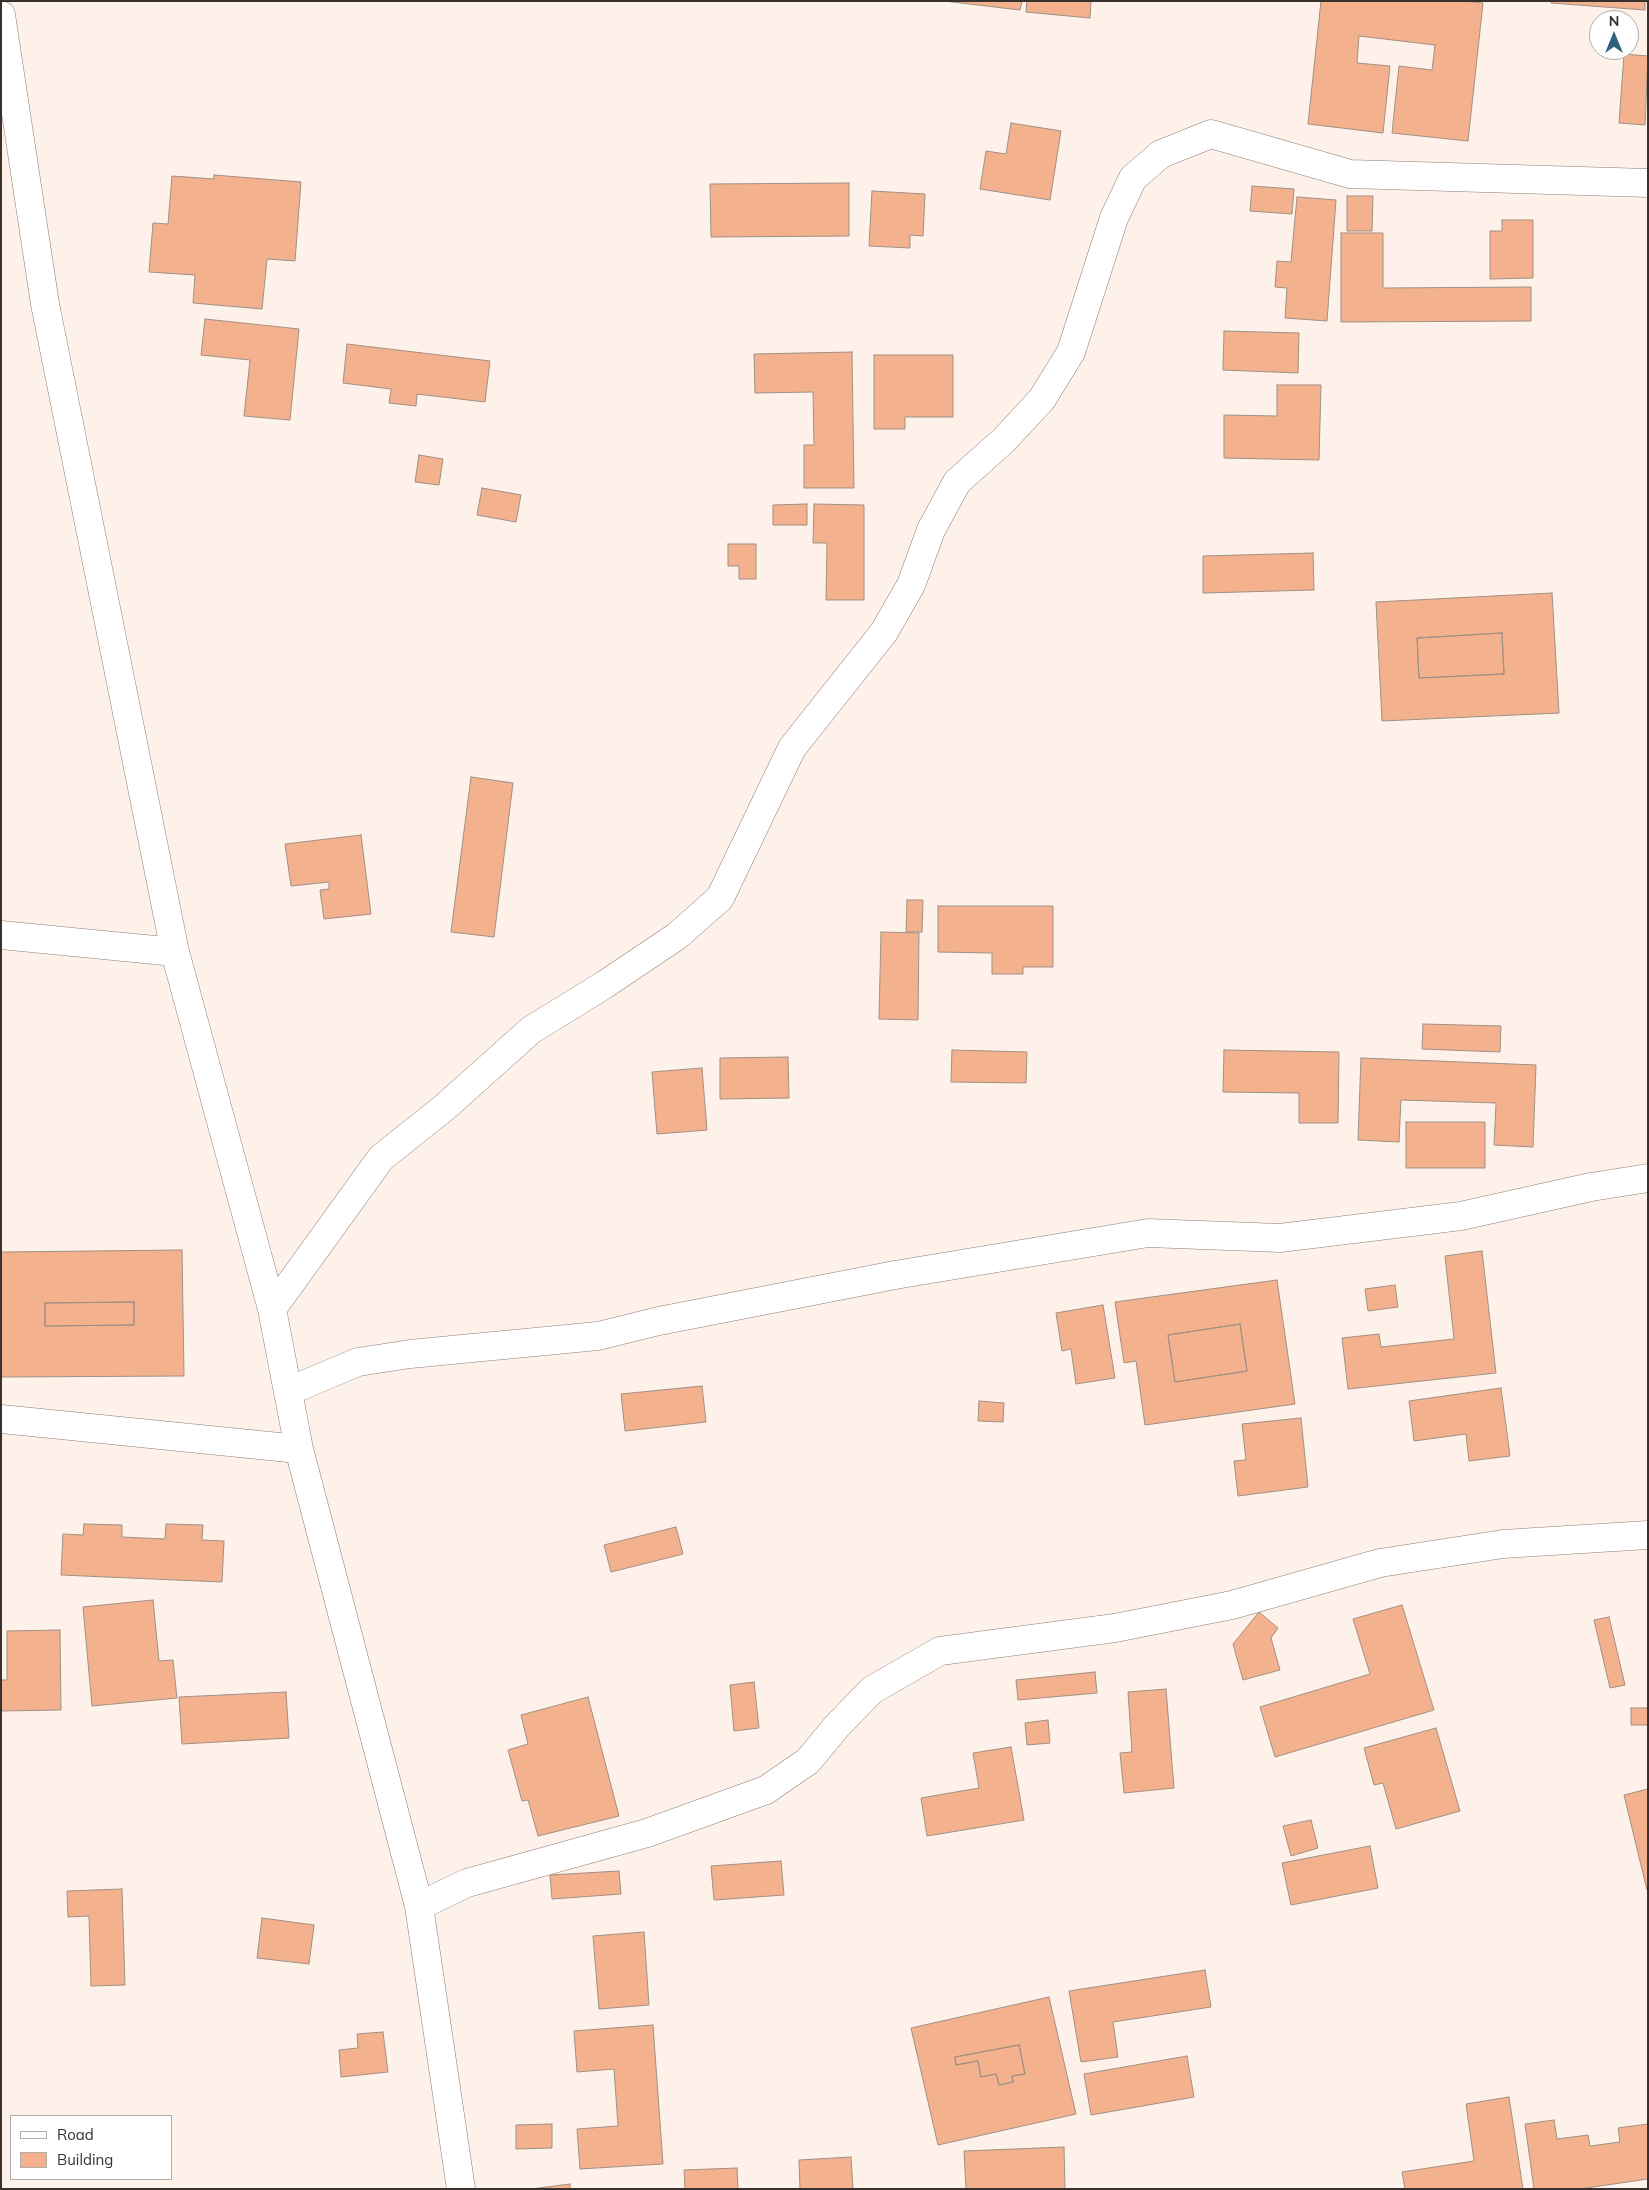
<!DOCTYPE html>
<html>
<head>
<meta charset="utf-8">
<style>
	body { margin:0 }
	#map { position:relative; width:1649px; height:2190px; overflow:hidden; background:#fdf1ea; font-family:Mulish,sans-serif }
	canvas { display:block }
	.frame { position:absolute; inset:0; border:2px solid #39312d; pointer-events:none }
	.legend { position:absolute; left:10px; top:2115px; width:162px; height:65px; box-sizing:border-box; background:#fff; border:1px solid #b0adab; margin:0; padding:6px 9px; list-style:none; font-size:15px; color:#39312d }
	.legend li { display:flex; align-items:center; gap:10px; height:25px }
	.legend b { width:25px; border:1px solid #b0adab }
	.north { position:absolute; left:1589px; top:10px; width:50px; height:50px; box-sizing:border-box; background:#fff; border:1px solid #b0adab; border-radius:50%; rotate:0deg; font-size:14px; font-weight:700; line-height:20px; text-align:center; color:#39312d }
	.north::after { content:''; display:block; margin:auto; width:18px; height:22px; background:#306280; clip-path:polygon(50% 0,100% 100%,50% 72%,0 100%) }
</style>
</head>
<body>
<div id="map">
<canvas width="1649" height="2190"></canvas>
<div class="frame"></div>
<ul class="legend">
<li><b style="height:6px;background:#fff"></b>Road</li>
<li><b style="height:14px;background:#f3b28d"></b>Building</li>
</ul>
<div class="north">N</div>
</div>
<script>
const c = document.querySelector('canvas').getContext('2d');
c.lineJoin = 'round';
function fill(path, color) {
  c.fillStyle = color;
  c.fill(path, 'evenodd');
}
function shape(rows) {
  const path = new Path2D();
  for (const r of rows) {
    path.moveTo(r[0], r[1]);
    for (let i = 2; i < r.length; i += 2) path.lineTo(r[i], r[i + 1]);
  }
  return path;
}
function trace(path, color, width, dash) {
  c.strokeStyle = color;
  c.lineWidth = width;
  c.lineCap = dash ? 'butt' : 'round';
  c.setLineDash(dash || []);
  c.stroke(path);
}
const building = shape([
	[944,1,1022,1,1020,10,944,1],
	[1027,1,1091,1,1090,18,1026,12,1027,1],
	[1321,1,1463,1,1483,3,1468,141,1392,133,1399,66,1432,70,1435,45,1359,36,1357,63,1390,66,1383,133,1308,124,1321,1],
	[1551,1,1645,1,1645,10,1551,3,1551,1],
	[1624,54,1648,56,1645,125,1619,123,1624,54],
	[1011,123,1061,131,1050,200,980,189,986,151,1006,154,1011,123],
	[214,175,301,182,295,261,267,259,262,309,193,303,195,275,149,272,153,223,168,224,172,176,214,179,214,175],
	[849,183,849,236,711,237,710,184,849,183],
	[1252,186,1294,189,1292,214,1250,211,1252,186],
	[872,191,925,194,923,236,910,235,910,248,869,246,872,191],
	[1347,196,1373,196,1372,231,1347,231,1347,196],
	[1297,197,1336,200,1327,321,1285,318,1287,288,1275,287,1277,261,1291,262,1297,197],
	[1502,220,1533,220,1533,278,1490,279,1490,231,1502,231,1502,220],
	[1341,233,1383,233,1383,288,1531,287,1531,321,1341,322,1341,233],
	[205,319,299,329,290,420,244,416,250,360,201,355,205,319],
	[1224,331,1299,333,1298,373,1223,370,1224,331],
	[347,344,490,361,485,402,417,394,416,406,389,403,391,389,343,383,347,344],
	[852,352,854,488,804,488,804,445,814,445,813,392,755,393,754,354,852,352],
	[874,355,953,355,953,417,905,417,905,429,874,429,874,355],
	[1277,385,1321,385,1319,460,1224,458,1224,415,1277,416,1277,385],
	[419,455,443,459,439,485,415,482,419,455],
	[482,488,521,495,516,522,477,515,482,488],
	[807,504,807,525,773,525,773,505,807,504],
	[814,504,864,505,864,600,826,600,827,543,813,543,814,504],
	[728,544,756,544,756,579,739,579,739,566,728,566,728,544],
	[1313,553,1314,590,1203,593,1203,556,1313,553],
	[1552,593,1559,713,1382,721,1376,602,1552,593],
	[1502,633,1504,674,1419,678,1417,638,1502,633],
	[1502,633,1504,674,1419,678,1417,638,1502,633],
	[471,777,513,783,494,937,451,932,471,777],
	[361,835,371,914,324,919,320,890,329,889,329,882,291,886,285,844,361,835],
	[907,900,923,900,922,932,906,932,907,900],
	[938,906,1053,906,1053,967,1023,967,1023,974,992,974,992,953,938,952,938,906],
	[881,932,919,933,918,1020,879,1019,881,932],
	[1423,1024,1501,1026,1500,1052,1422,1049,1423,1024],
	[952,1050,1027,1052,1026,1083,951,1082,952,1050],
	[1224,1050,1339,1052,1338,1123,1299,1123,1299,1093,1223,1092,1224,1050],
	[788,1057,789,1098,720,1099,720,1058,788,1057],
	[1361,1058,1536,1065,1533,1147,1494,1145,1496,1103,1401,1100,1399,1142,1358,1140,1361,1058],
	[702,1068,707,1130,657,1134,652,1072,702,1068],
	[1406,1122,1485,1122,1485,1168,1406,1168,1406,1122],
	[182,1250,184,1376,1,1377,1,1252,182,1250],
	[134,1302,134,1325,45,1326,45,1303,134,1302],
	[1482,1251,1496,1373,1348,1389,1342,1338,1379,1334,1381,1347,1454,1339,1445,1256,1482,1251],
	[1277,1280,1295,1404,1145,1425,1136,1361,1124,1363,1115,1302,1277,1280],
	[1240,1324,1247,1371,1175,1382,1168,1335,1240,1324],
	[1395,1285,1398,1307,1368,1311,1365,1289,1395,1285],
	[134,1302,134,1325,45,1326,45,1303,134,1302],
	[1103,1305,1115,1378,1076,1384,1071,1349,1062,1351,1056,1313,1103,1305],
	[1240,1324,1247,1371,1175,1382,1168,1335,1240,1324],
	[702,1386,706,1422,625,1431,621,1394,702,1386],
	[1501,1388,1510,1456,1469,1461,1466,1434,1414,1441,1409,1401,1501,1388],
	[979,1401,1004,1403,1003,1422,978,1421,979,1401],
	[1301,1418,1308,1487,1238,1496,1234,1461,1246,1460,1242,1424,1301,1418],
	[84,1524,122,1525,122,1537,165,1539,166,1524,203,1525,202,1540,224,1541,222,1582,61,1575,63,1534,83,1535,84,1524],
	[676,1527,683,1554,611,1572,604,1545,676,1527],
	[153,1600,159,1661,173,1660,177,1698,92,1706,83,1607,153,1600],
	[1402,1605,1434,1710,1275,1757,1260,1707,1370,1674,1353,1619,1402,1605],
	[1259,1612,1278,1628,1271,1638,1280,1670,1243,1680,1233,1644,1259,1612],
	[1609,1617,1625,1685,1610,1688,1594,1620,1609,1617],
	[60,1630,61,1710,1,1711,1,1680,7,1680,7,1631,60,1630],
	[1095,1672,1097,1693,1018,1700,1016,1680,1095,1672],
	[754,1682,759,1728,734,1731,730,1685,754,1682],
	[1166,1689,1174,1788,1124,1793,1120,1753,1132,1752,1128,1692,1166,1689],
	[286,1692,289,1738,182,1744,179,1697,286,1692],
	[588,1697,619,1816,538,1836,528,1800,522,1801,508,1750,528,1744,521,1715,588,1697],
	[1631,1708,1648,1708,1648,1725,1631,1725,1631,1708],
	[1048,1720,1050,1743,1027,1745,1025,1723,1048,1720],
	[1436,1728,1460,1811,1396,1829,1383,1783,1374,1785,1364,1748,1436,1728],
	[1011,1747,1024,1820,927,1836,921,1798,979,1788,973,1753,1011,1747],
	[1648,1789,1648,1890,1647,1890,1624,1795,1648,1789],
	[1311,1820,1318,1848,1291,1856,1283,1826,1311,1820],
	[1370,1846,1378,1888,1291,1905,1282,1863,1370,1846],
	[781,1861,784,1895,714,1900,711,1866,781,1861],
	[619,1871,621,1894,552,1899,550,1875,619,1871],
	[122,1889,125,1985,91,1986,89,1916,68,1917,67,1891,122,1889],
	[262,1918,314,1925,309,1964,257,1958,262,1918],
	[644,1932,649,2005,599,2009,593,1936,644,1932],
	[1205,1970,1211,2007,1113,2022,1118,2057,1081,2062,1069,1991,1205,1970],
	[1049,1997,1076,2114,938,2145,911,2028,1049,1997],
	[1019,2045,1025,2074,1012,2076,1013,2082,999,2085,996,2074,981,2077,978,2061,956,2065,955,2057,1019,2045],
	[653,2025,663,2164,580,2169,577,2129,618,2126,614,2069,577,2072,574,2031,653,2025],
	[383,2032,388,2072,341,2077,339,2050,358,2048,357,2034,383,2032],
	[1019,2045,1025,2074,1012,2076,1013,2082,999,2085,996,2074,981,2077,978,2061,956,2065,955,2057,1019,2045],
	[1187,2056,1194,2097,1091,2115,1084,2074,1187,2056],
	[1509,2097,1523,2189,1405,2189,1402,2172,1474,2161,1466,2104,1509,2097],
	[1554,2120,1557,2139,1588,2135,1590,2146,1620,2142,1618,2128,1648,2124,1648,2179,1579,2189,1534,2189,1525,2124,1554,2120],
	[552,2124,552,2148,516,2149,516,2125,552,2124],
	[1064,2147,1065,2189,966,2189,964,2151,1064,2147],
	[851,2157,853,2189,800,2189,799,2160,851,2157],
	[737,2168,738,2189,685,2189,684,2170,737,2168],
	[570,2184,570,2189,531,2189,570,2184]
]);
fill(building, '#f3b28d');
trace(building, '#a18f85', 1);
const minor = shape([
	[1,15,45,304,175,952,272,1309,299,1449,419,1906,461,2189],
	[1,935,175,952],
	[272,1309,381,1158,445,1107,531,1030,604,985,677,936,720,898,792,748,884,632,911,585,931,530,957,482,1004,440,1042,399,1071,352,1114,218,1133,178,1161,154,1211,134,1350,174,1648,183],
	[289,1391,358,1362,410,1354,598,1336,659,1321,895,1275,1148,1233,1280,1238,1461,1216,1591,1187,1648,1178],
	[1,1419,299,1449],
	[419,1906,467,1883,647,1833,766,1790,808,1761,837,1726,872,1690,940,1651,1115,1628,1232,1605,1380,1563,1503,1544,1648,1535]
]);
trace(minor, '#8f7e74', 29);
trace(minor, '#fff', 28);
</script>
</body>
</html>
